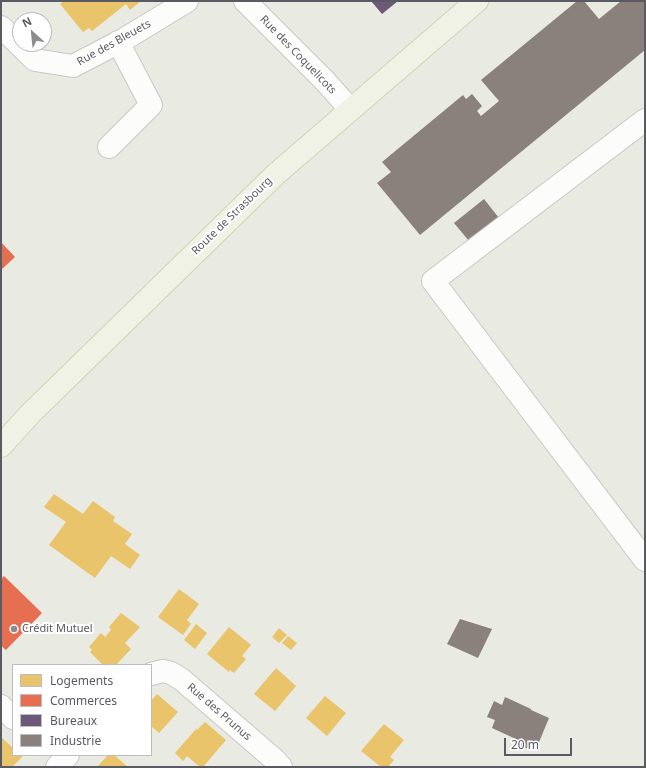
<!DOCTYPE html>
<html>
<head>
<meta charset="utf-8">
<style>
	body { margin:0 }
	#map { position:relative; width:646px; height:768px; overflow:hidden; background:#e9eae2; font-family:"Noto Sans",sans-serif }
	canvas { display:block }
	.frame { position:absolute; inset:0; border:2px solid #595a62; pointer-events:none }
	.legend { position:absolute; left:12px; top:664px; width:140px; height:92px; box-sizing:border-box; background:#fff; border:1px solid #bdbdc0; margin:0; padding:5px 7px; list-style:none; font-size:12px; color:#595a62 }
	.legend li { display:flex; align-items:center; gap:8px; height:20px }
	.legend b { width:20px; border:1px solid #bdbdc0 }
	.north { position:absolute; left:12px; top:12px; width:40px; height:40px; box-sizing:border-box; background:#fff; border:1px solid #bdbdc0; border-radius:50%; rotate:333deg; font-size:11px; font-weight:700; line-height:16px; text-align:center; color:#595a62 }
	.north::after { content:''; display:block; margin:auto; width:14px; height:18px; background:#8b8c8f; clip-path:polygon(50% 0,100% 100%,50% 72%,0 100%) }
	.scale { position:absolute; left:504px; top:738px; width:68px; height:18px; box-sizing:border-box; border:2px solid #595a62; border-top:0; padding-left:5px; font-size:12px; line-height:14px; white-space:nowrap; color:#595a62; -webkit-text-stroke:3px #fff; paint-order:stroke }
</style>
</head>
<body>
<div id="map">
<canvas width="646" height="768"></canvas>
<div class="frame"></div>
<ul class="legend">
<li><b style="height:11px;background:#e9c46a"></b>Logements</li>
<li><b style="height:11px;background:#e76f51"></b>Commerces</li>
<li><b style="height:11px;background:#6d597a"></b>Bureaux</li>
<li><b style="height:11px;background:#8a817c"></b>Industrie</li>
</ul>
<div class="north">N</div>
<div class="scale">20 m</div>
</div>
<script>
const c = document.querySelector('canvas').getContext('2d');
c.lineJoin = 'round';
function fill(path, color) {
  c.fillStyle = color;
  c.fill(path, 'evenodd');
}
function shape(rows) {
  const path = new Path2D();
  for (const r of rows) {
    path.moveTo(r[0], r[1]);
    for (let i = 2; i < r.length; i += 2) path.lineTo(r[i], r[i + 1]);
  }
  return path;
}
function trace(path, color, width, dash) {
  c.strokeStyle = color;
  c.lineWidth = width;
  c.lineCap = dash ? 'butt' : 'round';
  c.setLineDash(dash || []);
  c.stroke(path);
}
function write(font, color, halo, rows, align = 'center') {
  c.font = font + ' "Noto Sans",sans-serif';
  c.lineWidth = 4;
  c.setLineDash([]);
  c.textBaseline = 'middle';
  c.strokeStyle = halo;
  c.fillStyle = color;
  for (const [text, x, y, turn = 0] of rows) {
    c.save();
    c.translate(x, y);
    c.rotate((+turn || 0) * Math.PI / 180);
    c.textAlign = isNaN(turn) ? turn : align;
    if (halo) c.strokeText(text, 0, 0);
    c.fillText(text, 0, 0);
    c.restore();
  }
}
fill(shape([
	[64,1,141,1,130,10,126,4,92,31,89,28,83,32,60,4],
	[54,494,83,514,93,501,115,517,113,521,132,534,125,544,140,555,130,569,111,556,95,578,49,545,66,522,44,507],
	[179,589,199,604,187,620,191,624,183,635,158,617],
	[121,613,140,627,125,643,131,649,116,665,103,665,90,652,92,650,89,647,101,633,105,637,111,630,109,627],
	[196,624,207,633,195,649,184,640],
	[229,627,251,645,242,656,246,659,234,673,230,670,229,672,207,654],
	[279,628,287,635,279,643,272,637],
	[288,636,297,643,291,650,282,643],
	[276,668,296,686,275,711,254,694],
	[157,694,178,712,159,733,151,726,151,701],
	[325,696,346,713,327,736,306,718],
	[205,722,226,740,203,767,200,767,187,756,183,761,175,753,196,729,197,730],
	[384,724,404,740,390,757,394,760,388,767,381,767,361,751],
	[1,737,13,748,13,755,20,755,22,757,12,767,1,767],
	[108,755,114,755,128,767,97,767]
]), '#e9c46a');
fill(shape([
	[1,242,15,257,1,270],
	[4,576,42,613,6,650,1,646,1,579]
]), '#e76f51');
fill(shape([
	[371,1,398,1,382,14]
]), '#6d597a');
fill(shape([
	[577,1,584,1,599,19,621,1,645,1,645,50,420,235,377,183,391,172,382,162,463,95,466,99,472,94,482,106,477,111,481,116,499,101,481,80],
	[484,199,499,218,469,241,454,223],
	[460,619,492,629,478,658,447,644],
	[505,697,531,709,531,710,549,718,537,747,530,749,520,746,518,740,492,728,495,720,487,717,494,701,502,705]
]), '#8a817c');
const minor = shape([
	[245,1,325,81,350,109],
	[1,27,35,60,73,66,123,40,187,1],
	[645,120,433,281,645,560],
	[109,147,151,105,118,42],
	[151,674,163,671,171,673,181,679,275,760,281,767],
	[1,706,13,718],
	[57,767,68,755]
]);
const major = shape([
	[1,446,30,414,276,174,477,1]
]);
trace(minor, '#c8c8c7', 24);
trace(major, '#d2d5ae', 24);
trace(minor, '#fcfcfb', 22);
trace(major, '#f0f2e5', 22);
for (const [x, y, r, color] of [
	[14,629,4,"#8b8c8f"]
]) {
  const dot = new Path2D();
  dot.arc(x, y, r, 0, 2 * Math.PI);
  c.fillStyle = color;
  c.fill(dot);
  trace(dot, '#fff', 1.5);
}
write('11px', '#595a62', '#fff', [
	["Rue des Bleuets",114,43,-29],
	["Rue des Coquelicots",298,55,46],
	["Route de Strasbourg",232,216,-44],
	["Rue des Prunus",219,712,41]
]);
write('11px', '#595a62', '#fff', [
	["Crédit Mutuel",22,629]
], 'left');
</script>
</body>
</html>
